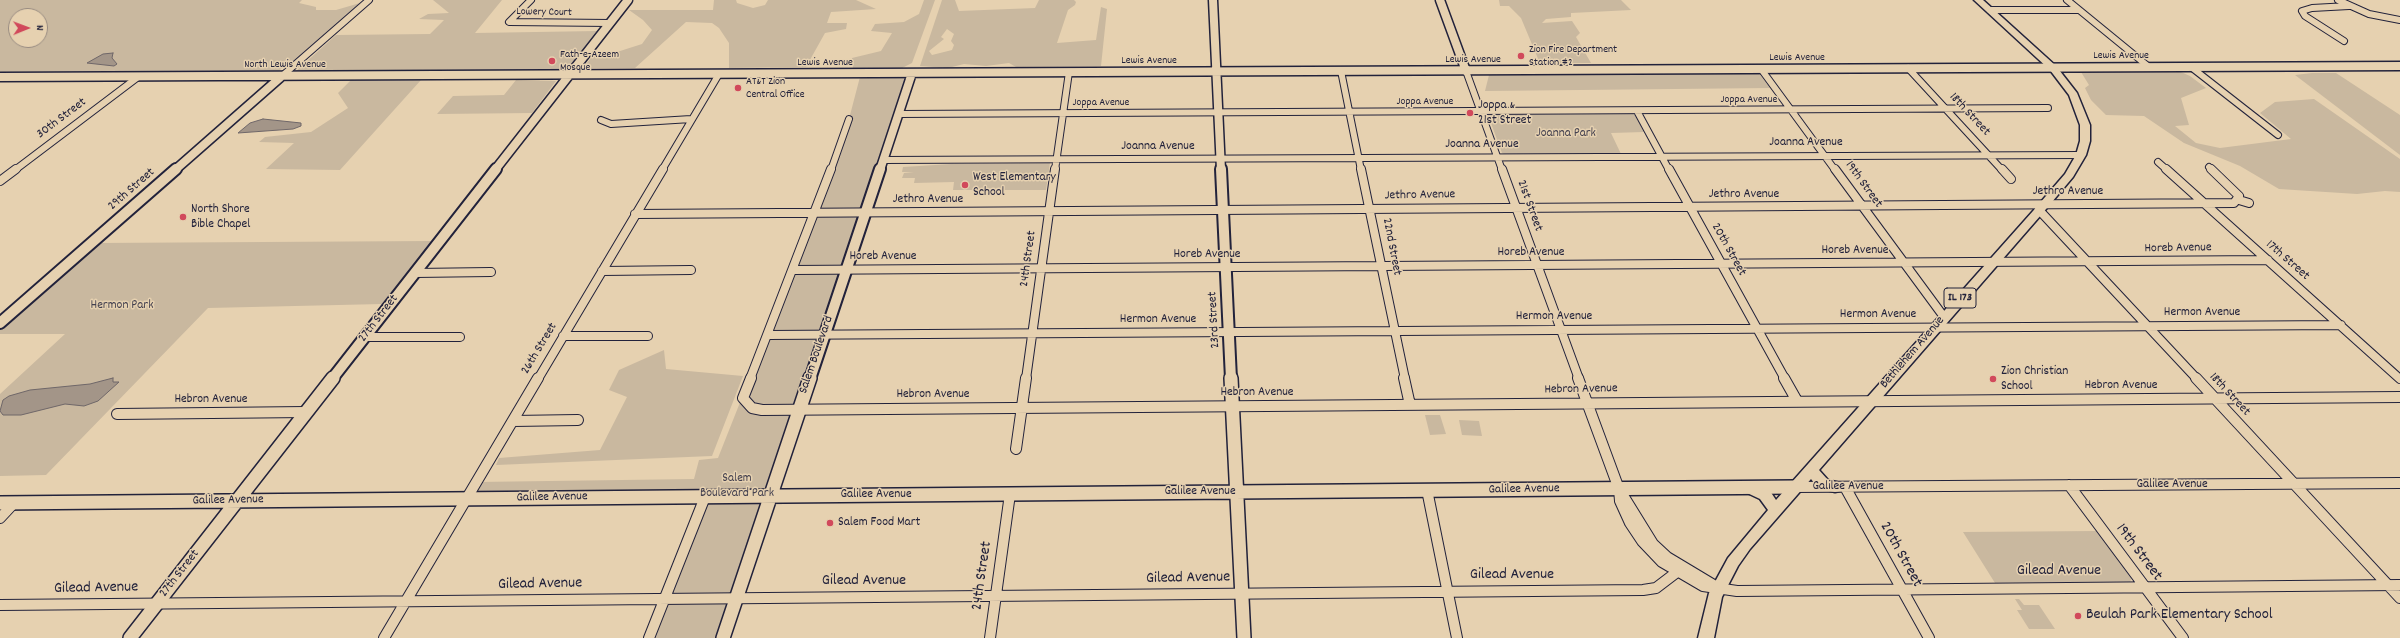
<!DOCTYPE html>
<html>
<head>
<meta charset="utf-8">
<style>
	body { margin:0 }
	#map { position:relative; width:2400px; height:638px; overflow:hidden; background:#e6d1b0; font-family:Dekko,sans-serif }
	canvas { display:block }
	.north { position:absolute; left:8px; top:8px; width:40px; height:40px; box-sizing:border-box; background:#e6d1b0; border:1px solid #988b81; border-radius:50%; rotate:89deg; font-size:11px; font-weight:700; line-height:16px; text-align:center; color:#22223b }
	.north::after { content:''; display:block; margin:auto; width:14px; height:18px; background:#d1495b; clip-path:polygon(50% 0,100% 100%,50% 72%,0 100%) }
</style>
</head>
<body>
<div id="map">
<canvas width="2400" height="638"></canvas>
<div class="north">N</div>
</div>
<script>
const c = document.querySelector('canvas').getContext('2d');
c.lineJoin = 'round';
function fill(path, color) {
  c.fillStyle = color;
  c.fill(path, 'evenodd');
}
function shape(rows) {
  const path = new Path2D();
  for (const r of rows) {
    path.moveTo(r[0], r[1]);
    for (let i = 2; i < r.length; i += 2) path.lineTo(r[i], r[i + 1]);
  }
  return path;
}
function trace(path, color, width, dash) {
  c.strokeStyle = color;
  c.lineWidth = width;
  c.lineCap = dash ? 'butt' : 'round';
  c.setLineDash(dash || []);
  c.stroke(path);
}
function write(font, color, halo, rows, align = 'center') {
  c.font = font + ' Dekko,sans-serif';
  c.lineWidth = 3;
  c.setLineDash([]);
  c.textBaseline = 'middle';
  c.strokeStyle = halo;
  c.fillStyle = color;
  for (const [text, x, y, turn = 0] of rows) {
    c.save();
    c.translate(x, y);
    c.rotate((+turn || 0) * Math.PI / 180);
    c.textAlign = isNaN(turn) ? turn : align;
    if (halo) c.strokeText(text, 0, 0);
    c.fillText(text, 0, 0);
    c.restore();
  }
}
fill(shape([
	[0,0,302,0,299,3,316,7,316,10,336,10,360,3,286,69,283,67,278,72,0,73],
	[16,16,40,16,40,40,16,40],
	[433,0,502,0,475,33,597,31,566,71,295,72,336,35,430,34,444,20,419,19,428,14,449,13],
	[714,0,736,0,737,3,753,8,765,5,768,0,856,0,876,9,831,12,827,23,847,23,846,29,825,33,806,67,729,68,729,43,719,28,712,23,686,22,635,68,583,68,594,54,617,52,642,44,652,30,643,20,629,10,713,10],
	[924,0,935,0,912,63,900,69,853,69,852,58,881,51,892,33,871,31,875,24,904,22,919,14],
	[942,0,955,0,959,11,1035,8,1039,0,1074,0,1076,2,1075,5,1068,10,1057,43,1096,40,1101,7,1107,9,1101,66,1016,67,1009,63,986,66,964,64,948,68,920,66],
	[947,29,954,34,951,41,954,45,952,50,932,55,929,51,944,39,941,37],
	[1499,0,1621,0,1631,10,1571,13,1571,17,1546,19,1542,23,1572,21,1580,33,1576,37,1591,63,1551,63,1539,61,1521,18,1509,6,1500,6],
	[1758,72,1770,88,1485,91,1489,75],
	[2081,72,2181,72,2190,76,2206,88,2181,98,2189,125,2175,126,2196,143,2220,148,2291,139,2260,113,2275,102,2314,99,2400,159,2400,192,2385,191,2357,194,2279,189,2240,166,2184,143,2144,116,2106,115,2091,100,2085,88,2089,85],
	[861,73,912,73,722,638,649,638,704,497,467,499,477,482,694,479,699,460,718,458,815,213,849,119],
	[2312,73,2336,73,2400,115,2400,155,2295,75],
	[351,80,421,80,340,170,266,169,294,143,259,142,265,137,311,132,348,108,338,93],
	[516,80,556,81,532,113,437,114,453,96,504,95],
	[1631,112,1635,115,1644,132,1611,133,1621,154,1506,155,1502,153,1488,115,1494,113],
	[1050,163,1046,190,953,190,954,182,914,183,915,178,902,178,904,173,914,172,902,172,903,167,951,164],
	[432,241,382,304,208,308,46,475,0,476,0,394,65,334,0,334,0,329,96,243],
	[664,350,666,369,743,376,712,456,496,465,499,458,600,450,627,397,609,390,619,370],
	[1425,415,1440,415,1446,434,1430,435],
	[1459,420,1479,421,1482,436,1462,435],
	[2097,531,2132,578,2130,582,1995,583,1963,532],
	[2015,599,2019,599,2024,605,2039,605,2055,629,2029,629,2017,610,2022,610]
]), '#c9b89f');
const water = shape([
	[113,53,112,58,117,64,114,66,87,63,103,54,113,53],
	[263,119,301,123,301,126,293,129,238,133,250,123,263,119],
	[113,378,113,382,119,382,98,401,84,406,65,404,21,415,3,415,0,411,3,400,9,396,30,390,90,384,113,378]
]);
fill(water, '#a39588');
trace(water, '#6f6769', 1);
const streetFar2 = shape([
	[531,0,509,22,610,23],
	[2067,0,2149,67],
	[2338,0,2369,14,2400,20],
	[1990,10,2079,10],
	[2344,41,2305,16,2302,11,2312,8,2349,6],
	[2191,67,2278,135],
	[1908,68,2002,170],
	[1761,69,1835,170],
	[1341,71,1361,170],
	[1466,71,1502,170],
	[282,76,369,0],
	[1637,111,1669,170],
	[899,114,2048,108],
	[601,120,611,124,691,119],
	[883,160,2081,155],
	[2158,162,2167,170],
	[2209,167,2212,170],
	[15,170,138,77],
	[662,170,719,74],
	[831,170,849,119],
	[1055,170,1069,72]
]);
const streetFar1 = shape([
	[1361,169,1405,379],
	[1502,169,1579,379],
	[1669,169,1785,379],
	[1835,169,1944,317],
	[2002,169,2011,179],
	[2166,169,2400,379],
	[0,181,16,169],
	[2239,200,2249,203],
	[2039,210,2197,379],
	[635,214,2234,203,2239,196,2211,169],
	[793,270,2268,260],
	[602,271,691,270],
	[415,273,491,272],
	[768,335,2341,325],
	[563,336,648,336],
	[364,337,460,337],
	[538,379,663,169],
	[750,379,831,169],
	[1026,379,1055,169]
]);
const street = shape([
	[751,378,743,398,752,408,762,410,2400,397],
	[1404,378,1410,405],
	[1578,378,1619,489,1620,501,1630,523,1642,541,1662,562,1703,586,1737,591,2400,585],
	[1784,378,1797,401],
	[2196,378,2400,598],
	[117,414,306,412],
	[513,421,578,420],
	[1016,449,1026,378],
	[2069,485,2183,638],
	[1795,487,2400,483],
	[1845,487,1929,638],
	[1619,489,1653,544,1667,557,1717,587],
	[1427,490,1457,638],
	[0,518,14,503],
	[0,605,1643,590,1656,588,1677,572],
	[384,638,538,378],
	[649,638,705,497],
	[990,638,1010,494]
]);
const secondaryFar2 = shape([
	[1213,0,1221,170],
	[1440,0,1466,71],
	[0,77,2400,66],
	[175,170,282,76],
	[495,170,628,0],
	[880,170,912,73]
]);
const secondaryFar1 = shape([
	[1221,169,1231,379],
	[0,323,176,169],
	[332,379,496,169],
	[810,379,880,169]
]);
const secondary = shape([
	[1231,378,1244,638],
	[0,503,1795,487],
	[130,638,333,378],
	[723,638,810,378]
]);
const primary = shape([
	[1974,0,1983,0,2056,66,2077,93,2090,125,2090,141,2086,155,2073,177,2041,215,1819,470,1828,480,1840,483,1842,487,1840,491,1835,492,1818,488,1811,479,1750,549,1738,566,1722,597,1714,638,1698,638,1709,593,1728,558,1768,510,1760,499,1743,491,1741,487,1743,483,1748,482,1770,491,1776,500,2033,211,2065,174,2076,155,2080,141,2080,125,2069,95,2050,70,1974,0]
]);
trace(streetFar2, '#22223b', 8);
trace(streetFar1, '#22223b', 10);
trace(street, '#22223b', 12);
trace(secondaryFar2, '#22223b', 11);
trace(secondaryFar1, '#22223b', 14);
trace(secondary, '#22223b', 16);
trace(primary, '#22223b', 3);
trace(streetFar2, '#e6d1b0', 6);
trace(streetFar1, '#e6d1b0', 8);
trace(street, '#e6d1b0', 10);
trace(secondaryFar2, '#e6d1b0', 8);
trace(secondaryFar1, '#e6d1b0', 10);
trace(secondary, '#e6d1b0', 13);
fill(primary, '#e6d1b0');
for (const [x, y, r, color] of [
	[1521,56,4,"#d1495b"],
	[552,61,4,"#d1495b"],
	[738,88,4,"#d1495b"],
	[1470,113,4,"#d1495b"],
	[965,185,4,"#d1495b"],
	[183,217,4,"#d1495b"],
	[1993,379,4,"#d1495b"],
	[830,523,4,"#d1495b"],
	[2078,616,4,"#d1495b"]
]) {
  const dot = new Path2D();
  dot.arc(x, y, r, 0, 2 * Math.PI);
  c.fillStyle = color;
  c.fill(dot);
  trace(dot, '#e6d1b0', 1.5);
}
write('11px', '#22223b', '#e6d1b0', [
	["Lowery Court",544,13,1],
	["Lewis Avenue",2121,56],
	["Lewis Avenue",1797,58],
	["Lewis Avenue",1473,60],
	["Lewis Avenue",1149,61],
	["Lewis Avenue",825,63],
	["North Lewis Avenue",285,65],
	["Joppa Avenue",1749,100],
	["Joppa Avenue",1425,102],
	["Joppa Avenue",1101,103]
]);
write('11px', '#22223b', '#e6d1b0', [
	["Zion Fire Department",1529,50],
	["Station #2",1529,63],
	["Fath-e-Azeem",560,55],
	["Mosque",560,68],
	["AT&T Zion",746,82],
	["Central Office",746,95]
], 'left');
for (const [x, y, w] of [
	[1960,298,32]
]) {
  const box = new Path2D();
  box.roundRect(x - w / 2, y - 10, w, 20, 3);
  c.fillStyle = '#e6d1b0';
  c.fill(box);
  trace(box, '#22223b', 1);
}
write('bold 12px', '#22223b', null, [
	["IL 173",1960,298]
]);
write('13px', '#22223b', '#e6d1b0', [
	["Joppa &",1478,106],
	["21st Street",1478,121],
	["West Elementary",973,178],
	["School",973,193],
	["North Shore",191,210],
	["Bible Chapel",191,225],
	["Zion Christian",2001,372],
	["School",2001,387],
	["Salem Food Mart",838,523]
], 'left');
write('13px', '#22223b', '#e6d1b0', [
	["18th Street",1969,115,47],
	["30th Street",62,119,-37],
	["Joanna Avenue",1806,143],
	["Joanna Avenue",1482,145],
	["Joanna Avenue",1158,147],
	["19th Street",1863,185,54],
	["29th Street",132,190,-41],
	["Jethro Avenue",2068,192],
	["Jethro Avenue",1744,195],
	["Jethro Avenue",1420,196,-1],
	["Jethro Avenue",928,200],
	["21st Street",1529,206,70],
	["22nd Street",1391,247,79],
	["Horeb Avenue",2178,249,-1],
	["20th Street",1728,250,61],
	["Horeb Avenue",1855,251],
	["Horeb Avenue",1531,253],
	["Horeb Avenue",1207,255],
	["Horeb Avenue",883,257],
	["24th Street",1029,259,-82],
	["17th Street",2287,261,41],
	["Hermon Avenue",2202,313],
	["Hermon Avenue",1878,315],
	["Hermon Avenue",1554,317],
	["27th Street",379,319,-52],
	["Hermon Avenue",1158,320],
	["23rd Street",1215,320,-93],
	["26th Street",540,349,-59],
	["Bethlehem Avenue",1913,353,-49],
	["Salem Boulevard",817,355,-71],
	["Hebron Avenue",2121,386],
	["Hebron Avenue",1581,390,-1],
	["Hebron Avenue",1257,393],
	["Hebron Avenue",933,395],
	["18th Street",2229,395,47],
	["Hebron Avenue",211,400],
	["Galilee Avenue",2172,485],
	["Galilee Avenue",1848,487],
	["Galilee Avenue",1524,490,-1],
	["Galilee Avenue",1200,492],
	["Galilee Avenue",876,495],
	["Galilee Avenue",552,498,-1],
	["Galilee Avenue",228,501,-1],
	["27th Street",180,574,-52]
]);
write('13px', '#43404f', '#e6d1b0', [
	["Joanna Park",1566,134],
	["Hermon Park",122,306],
	["Salem",737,479],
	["Boulevard Park",737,494]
]);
write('16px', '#22223b', '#e6d1b0', [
	["19th Street",2138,553,53],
	["20th Street",1900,555,61],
	["Gilead Avenue",2059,572],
	["24th Street",983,576,-82],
	["Gilead Avenue",1512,576],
	["Gilead Avenue",1188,579,-1],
	["Gilead Avenue",864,582],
	["Gilead Avenue",540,585,-1],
	["Gilead Avenue",96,589,-1]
]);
write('16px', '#22223b', '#e6d1b0', [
	["Beulah Park Elementary School",2086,616]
], 'left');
</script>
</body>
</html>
